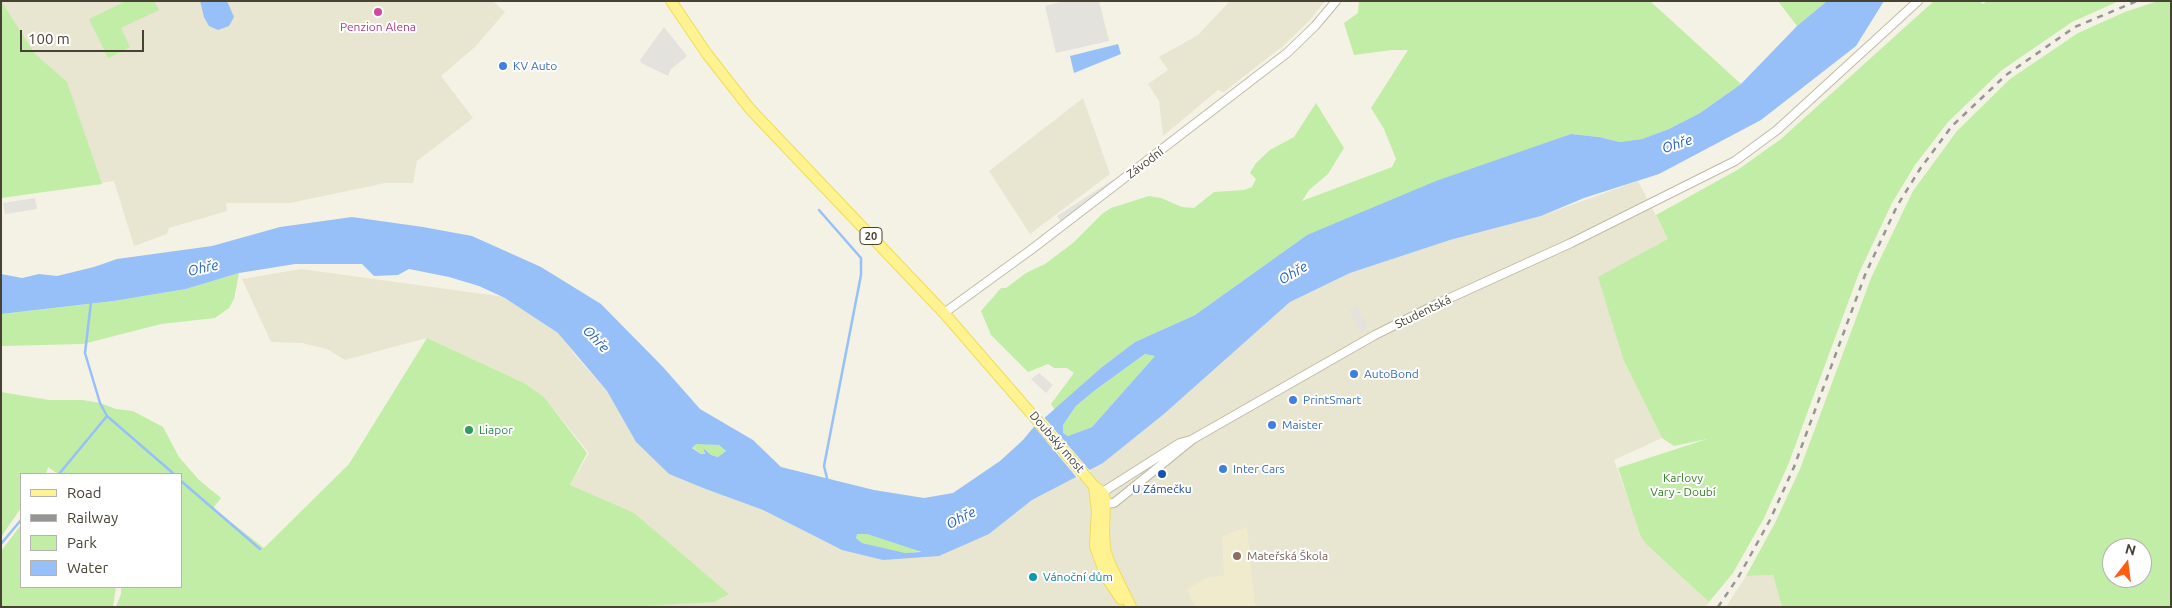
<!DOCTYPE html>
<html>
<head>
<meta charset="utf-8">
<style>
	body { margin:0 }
	#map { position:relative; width:2172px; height:608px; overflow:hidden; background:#f4f2e4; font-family:Ubuntu,sans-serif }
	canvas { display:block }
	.frame { position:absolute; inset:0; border:2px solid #474233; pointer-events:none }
	.legend { position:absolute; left:20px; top:473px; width:162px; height:115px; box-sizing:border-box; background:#fff; border:1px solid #b5b3ad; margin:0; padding:6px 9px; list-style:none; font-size:15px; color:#474233 }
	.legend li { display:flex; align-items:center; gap:10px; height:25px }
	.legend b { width:25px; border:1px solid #b5b3ad }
	.north { position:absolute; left:2102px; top:538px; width:50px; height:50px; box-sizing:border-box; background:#fff; border:1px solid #b5b3ad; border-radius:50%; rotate:15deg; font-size:14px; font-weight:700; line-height:20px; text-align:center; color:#474233 }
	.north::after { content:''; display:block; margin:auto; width:18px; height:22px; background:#ff5d0f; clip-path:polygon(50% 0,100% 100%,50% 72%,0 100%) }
	.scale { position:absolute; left:20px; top:30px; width:124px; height:22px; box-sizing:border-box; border:2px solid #474233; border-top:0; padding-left:6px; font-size:15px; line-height:18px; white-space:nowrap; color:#474233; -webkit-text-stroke:4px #fff; paint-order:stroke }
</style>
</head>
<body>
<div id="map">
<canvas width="2172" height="608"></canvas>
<div class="frame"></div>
<ul class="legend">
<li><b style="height:6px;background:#fff391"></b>Road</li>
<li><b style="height:6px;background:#959595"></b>Railway</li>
<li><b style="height:14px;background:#c1eda7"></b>Park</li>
<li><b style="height:14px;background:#98c0f8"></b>Water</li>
</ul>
<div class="north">N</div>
<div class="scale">100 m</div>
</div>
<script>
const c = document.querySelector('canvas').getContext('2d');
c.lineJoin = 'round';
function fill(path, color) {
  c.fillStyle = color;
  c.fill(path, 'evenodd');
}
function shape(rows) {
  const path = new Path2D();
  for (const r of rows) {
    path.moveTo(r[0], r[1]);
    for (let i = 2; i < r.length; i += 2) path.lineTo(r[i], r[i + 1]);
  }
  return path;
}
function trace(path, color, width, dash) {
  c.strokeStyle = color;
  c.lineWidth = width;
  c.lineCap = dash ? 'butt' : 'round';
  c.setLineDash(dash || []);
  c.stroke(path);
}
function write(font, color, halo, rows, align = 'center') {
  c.font = font + ' Ubuntu,sans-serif';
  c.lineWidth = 4;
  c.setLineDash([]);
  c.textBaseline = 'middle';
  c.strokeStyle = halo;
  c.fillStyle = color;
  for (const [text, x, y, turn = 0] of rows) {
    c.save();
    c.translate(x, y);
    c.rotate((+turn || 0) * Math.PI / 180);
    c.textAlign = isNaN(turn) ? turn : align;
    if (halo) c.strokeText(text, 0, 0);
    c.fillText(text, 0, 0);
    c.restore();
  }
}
fill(shape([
	[1,1,493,1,505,12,476,46,441,76,473,118,417,161,413,183,385,183,290,203,226,203,227,211,169,228,167,234,134,246,114,181,1,198],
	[1230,1,1325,1,1308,22,1283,46,1224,92,1218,90,1163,136,1159,101,1148,84,1168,70,1159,57,1198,35],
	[1083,98,1110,174,1030,234,989,171],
	[1638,181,1668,239,1624,361,1662,438,1614,460,1642,537,1646,544,1709,602,1706,607,625,607,729,594,634,514,570,485,589,453,544,397,524,383,427,338,345,360,327,349,302,343,271,342,242,279,301,269,505,297,558,333,566,341,574,354,607,391,636,442,669,474,703,488,763,510,842,550,989,534,1032,500,1103,463,1164,414,1290,302,1350,273,1450,240,1541,216],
	[1773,575,1782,607,1726,607,1746,576]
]), '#e8e5d1');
fill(shape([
	[1247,527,1255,607,1195,607,1187,589,1206,578,1224,575,1222,536]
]), '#efebcc');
fill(shape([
	[1,1,35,54,67,82,102,184,1,198],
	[126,1,154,1,159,10,121,28,130,47,108,58,89,19],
	[1359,1,1650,1,1741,84,1700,113,1669,129,1642,139,1620,142,1599,137,1571,134,1307,235,1195,315,1135,342,1102,367,1055,410,1051,404,1074,373,1067,368,1054,368,1048,364,1028,372,991,335,981,311,1001,288,1006,288,1026,273,1045,264,1073,243,1102,214,1111,208,1149,196,1161,198,1182,207,1194,208,1214,192,1244,190,1252,187,1256,179,1250,173,1256,163,1270,150,1294,137,1316,103,1344,148,1328,174,1309,190,1302,201,1392,167,1396,159,1384,129,1371,108,1408,50,1392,50,1354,55,1344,23,1358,13],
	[1778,1,1827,1,1797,26],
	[1934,1,1980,1,1983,4,1987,1,2119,1,2072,22,2002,70,1948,122,1915,165,1892,203,1859,273,1788,465,1764,518,1733,573,1709,602,1646,544,1641,537,1618,468,1707,439,1674,446,1662,438,1624,361,1598,277,1668,239,1656,215,1739,169,1781,139],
	[2158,1,2171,1,2171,607,1782,607,1773,575,1746,576,1775,523,1800,469,1871,278,1913,191,1957,131,2010,79,2078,33,2125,12],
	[2112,548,2142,548,2142,578,2112,578],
	[239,273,234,299,229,308,215,318,161,324,83,344,1,346,1,314,114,301,186,289],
	[427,338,524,383,544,397,587,453,570,485,634,513,729,594,714,602,625,607,116,607,121,594,121,587,181,587,181,474,58,474,48,467,46,474,21,474,21,508,1,537,1,392,49,400,83,400,100,403,116,409,133,411,163,427,179,457,199,480,221,498,213,508,264,548,349,464],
	[1145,354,1155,356,1092,427,1068,436,1063,433,1063,425,1076,406,1094,391],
	[696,443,719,445,726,451,718,457,711,455,703,448,705,455,701,454,692,447],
	[21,525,21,587,116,587,113,607,1,607,1,551],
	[856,534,867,534,922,551,905,553,862,543,856,538]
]), '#c1eda7');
fill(shape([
	[1064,1,1099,1,1109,41,1056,53,1045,6],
	[664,27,687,56,671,69,668,76,641,63,640,60],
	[1114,179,1115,181,1061,221,1057,216],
	[35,198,37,209,5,214,3,203],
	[1357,306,1369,328,1361,333,1349,310],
	[1039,373,1053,385,1046,393,1031,379]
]), '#e4e2dd');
fill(shape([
	[200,1,227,1,234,17,229,26,218,30,209,26,204,17],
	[1827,1,1884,1,1856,46,1761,120,1659,174,1584,198,1541,216,1450,240,1350,273,1290,302,1164,414,1103,463,1032,500,989,534,939,556,883,560,842,550,763,510,703,488,669,474,636,442,607,391,558,333,505,298,479,286,449,277,409,269,398,275,374,276,362,264,295,264,239,273,186,289,114,301,1,314,1,274,22,278,39,274,57,276,94,267,117,259,212,246,280,227,352,217,423,227,472,236,541,267,601,304,663,367,700,409,753,440,781,467,874,490,924,498,953,493,1000,461,1023,440,1032,429,1102,367,1135,342,1195,315,1307,235,1436,181,1571,134,1599,137,1620,142,1642,139,1669,129,1700,113,1741,84,1797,26],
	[1145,354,1155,356,1092,427,1068,436,1063,433,1063,425,1076,406,1094,391],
	[696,444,719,445,726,451,718,457,711,455,703,448,705,454,701,454,692,448],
	[857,534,867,534,922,552,905,553,862,543,856,538],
	[1118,44,1121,54,1074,73,1070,56]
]), '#98c0f8');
fill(shape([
	[1043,416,1091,472,1078,479,1033,425]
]), '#f4f2e4');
trace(shape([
	[819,210,861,258,861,275,824,466,828,482],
	[107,416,174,474],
	[59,474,107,416,100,403,85,353,91,302],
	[181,481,260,549],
	[1,544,21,520]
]), '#98c0f8', 2.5);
const tertiary = shape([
	[944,313,1032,249,1287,53,1315,26,1336,1],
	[1098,495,1180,443,1191,440],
	[1101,504,1114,503,1193,439,1375,335,1439,303,1571,243,1735,161,1777,130,1918,1]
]);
const primary = shape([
	[671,1,707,54,750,109,944,313,1094,486,1103,493,1105,500,1104,532,1105,550,1110,564,1131,607],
	[1094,486,1097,511,1095,546,1106,577,1121,599]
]);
trace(tertiary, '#c0bca5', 10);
trace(primary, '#f1dd55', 12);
trace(tertiary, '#fff', 8);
trace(primary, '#fff391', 10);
trace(shape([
	[1718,607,1739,576,1770,520,1794,467,1865,275,1897,206,1920,169,1952,126,2006,75,2075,27,2137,1]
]), '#959595', 2.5, [6, 6]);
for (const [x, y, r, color] of [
	[378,12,5,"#d1479c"],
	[503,66,5,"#3f7fe0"],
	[1354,374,5,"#3f7fe0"],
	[1293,400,5,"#3f7fe0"],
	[1272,425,5,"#3f7fe0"],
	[469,430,5,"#2e9e5b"],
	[1223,469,5,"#3f7fe0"],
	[1162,474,5,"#1a4fb4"],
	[1237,556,5,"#8d6e63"],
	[1033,577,5,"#0f9aa8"]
]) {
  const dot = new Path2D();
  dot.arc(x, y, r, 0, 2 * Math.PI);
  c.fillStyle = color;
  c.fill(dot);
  trace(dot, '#fff', 2);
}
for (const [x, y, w] of [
	[871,236,22]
]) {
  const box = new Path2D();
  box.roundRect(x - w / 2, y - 8.5, w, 17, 4);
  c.fillStyle = '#fff';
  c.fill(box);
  trace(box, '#474233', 1);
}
write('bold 11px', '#474233', null, [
	["20",871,236]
]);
write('12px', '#b23c85', '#fff', [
	["Penzion Alena",378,27]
]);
write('12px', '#366cbe', '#fff', [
	["KV Auto",513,66],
	["AutoBond",1364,374],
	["PrintSmart",1303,400],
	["Maister",1282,425],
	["Inter Cars",1233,469]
], 'left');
write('12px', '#474233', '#fff', [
	["Závodní",1145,163,-37],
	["Studentská",1423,312,-26],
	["Doubský most",1057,442,49]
]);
write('12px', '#27864d', '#fff', [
	["Liapor",479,430]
], 'left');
write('12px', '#337f20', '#fff', [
	["Karlovy",1683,478],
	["Vary - Doubí",1683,492]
]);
write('12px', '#164399', '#fff', [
	["U Zámečku",1162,489]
]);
write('12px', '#785e54', '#fff', [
	["Mateřská Škola",1247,556]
], 'left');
write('12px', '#0d838f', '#fff', [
	["Vánoční dům",1043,577]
], 'left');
write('italic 14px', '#2160be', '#fff', [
	["Ohře",1677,144,-18],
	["Ohře",203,268,-13],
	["Ohře",1293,273,-30],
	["Ohře",596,339,46],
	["Ohře",961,518,-27]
]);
</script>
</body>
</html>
